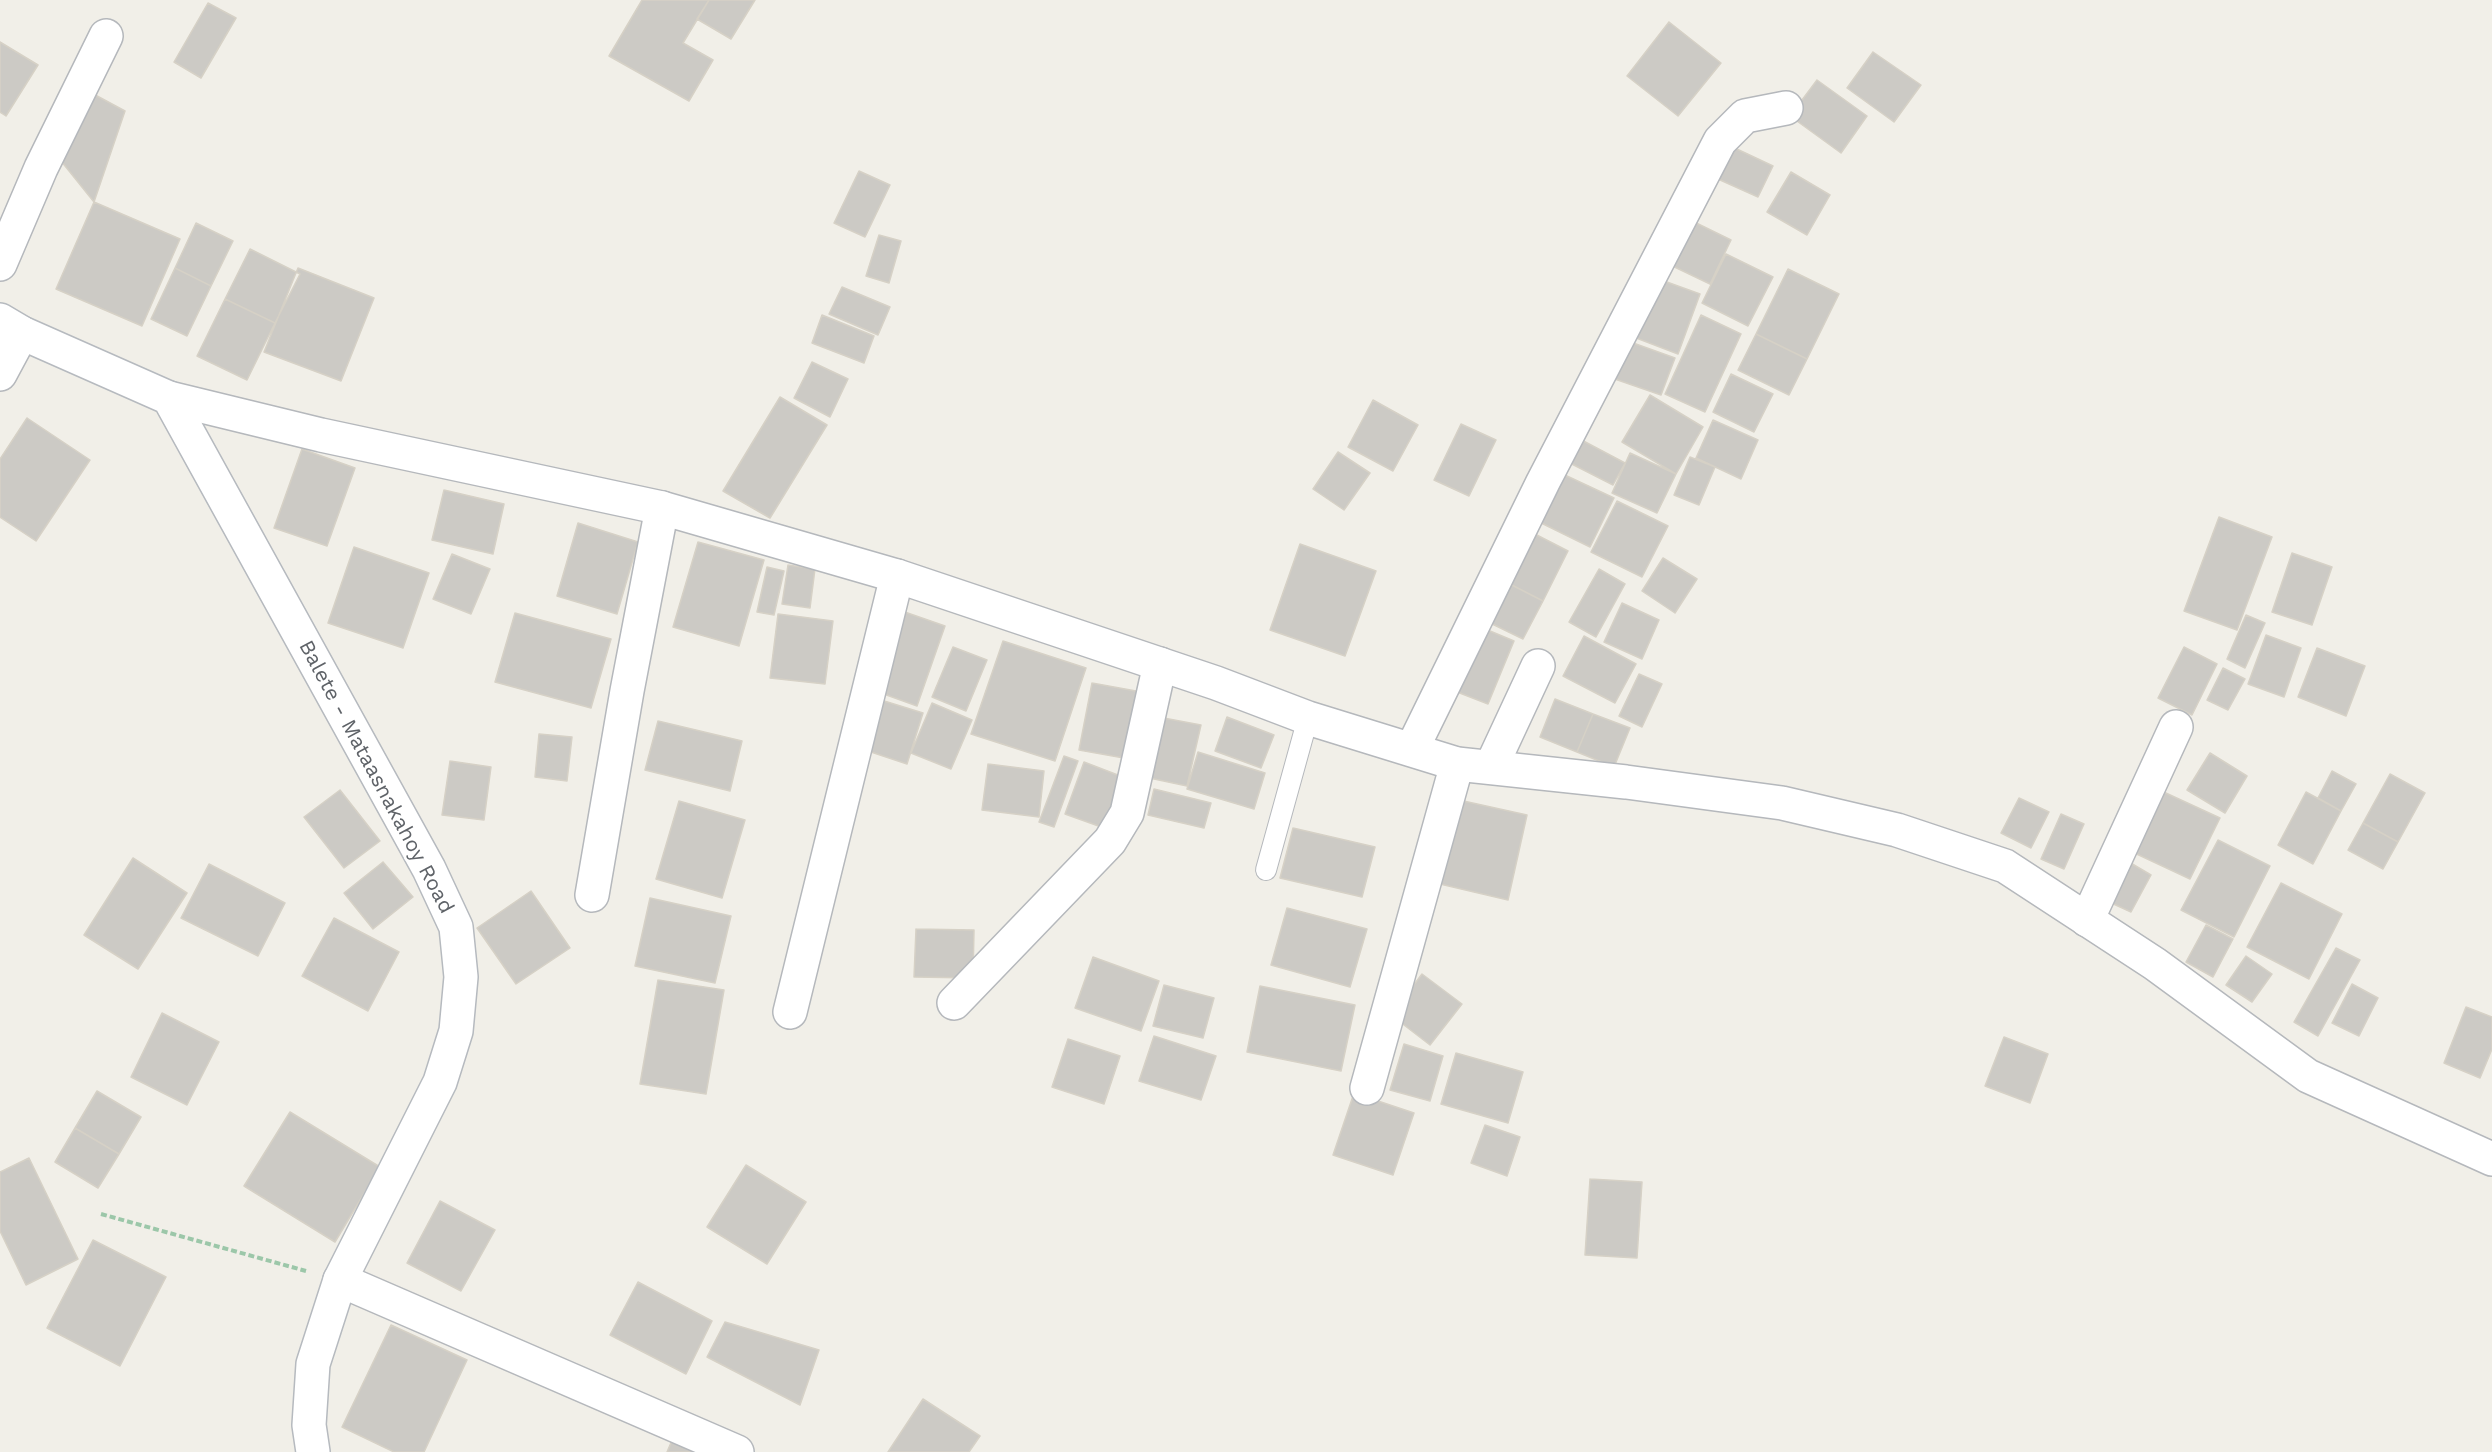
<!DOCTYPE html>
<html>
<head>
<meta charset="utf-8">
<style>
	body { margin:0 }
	canvas { display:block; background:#f1efe8 }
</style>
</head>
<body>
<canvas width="2492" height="1452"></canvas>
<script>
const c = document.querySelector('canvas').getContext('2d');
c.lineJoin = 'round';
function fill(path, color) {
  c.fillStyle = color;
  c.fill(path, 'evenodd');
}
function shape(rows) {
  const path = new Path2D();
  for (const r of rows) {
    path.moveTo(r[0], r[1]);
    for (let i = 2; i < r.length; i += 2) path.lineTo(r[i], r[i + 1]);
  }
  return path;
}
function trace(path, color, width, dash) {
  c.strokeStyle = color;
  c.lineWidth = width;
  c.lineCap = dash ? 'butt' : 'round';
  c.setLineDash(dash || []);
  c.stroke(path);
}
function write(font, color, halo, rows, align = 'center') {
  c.font = font + ' "Work Sans",sans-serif';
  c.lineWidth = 5;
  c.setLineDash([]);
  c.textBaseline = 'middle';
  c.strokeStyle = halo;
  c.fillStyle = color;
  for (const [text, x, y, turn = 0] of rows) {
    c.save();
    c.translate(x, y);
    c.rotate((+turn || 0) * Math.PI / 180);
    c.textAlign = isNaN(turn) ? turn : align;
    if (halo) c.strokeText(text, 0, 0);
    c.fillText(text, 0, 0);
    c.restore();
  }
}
const building = shape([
	[642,0,709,0,683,43,713,60,689,101,609,56,642,0],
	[709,0,755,0,731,39,697,19,709,0],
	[208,3,236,18,201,78,174,62,208,3],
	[1669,22,1721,63,1678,116,1627,76,1669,22],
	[0,42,38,65,6,116,0,112,0,42],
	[1873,52,1921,85,1894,122,1847,88,1873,52],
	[1817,80,1867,116,1841,153,1790,116,1817,80],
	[86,90,125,111,94,202,53,151,86,90],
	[1724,143,1773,166,1758,197,1709,175,1724,143],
	[859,171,890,185,865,237,834,223,859,171],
	[1791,172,1830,195,1807,235,1767,212,1791,172],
	[94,202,180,239,142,326,56,289,94,202],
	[1684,217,1731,240,1710,284,1662,261,1684,217],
	[196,223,233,241,211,286,175,268,196,223],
	[879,235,901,241,889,283,866,276,879,235],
	[250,249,300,274,275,323,225,299,250,249],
	[1726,254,1773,277,1748,326,1702,303,1726,254],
	[175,268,211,286,187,336,151,319,175,268],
	[298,268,374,298,341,381,264,352,298,268],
	[1788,269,1839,294,1807,359,1756,334,1788,269],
	[1653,277,1700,294,1678,354,1631,336,1653,277],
	[842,287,890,307,878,335,829,314,842,287],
	[225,299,275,323,247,380,197,356,225,299],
	[822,315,874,336,864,363,812,343,822,315],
	[1701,315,1741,334,1705,412,1665,394,1701,315],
	[1756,334,1807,359,1789,395,1738,370,1756,334],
	[1622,339,1675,358,1661,395,1609,377,1622,339],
	[812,362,848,379,830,417,794,398,812,362],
	[1731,374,1773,394,1754,432,1713,412,1731,374],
	[1650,395,1703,427,1676,474,1622,442,1650,395],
	[780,397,827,425,770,518,723,491,780,397],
	[1373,400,1418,425,1393,471,1348,447,1373,400],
	[27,418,90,460,36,541,0,517,0,459,27,418],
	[1713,420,1758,440,1741,479,1696,458,1713,420],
	[1461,424,1496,440,1469,496,1434,480,1461,424],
	[1574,436,1625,463,1613,485,1562,459,1574,436],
	[302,449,355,468,327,546,274,528,302,449],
	[1338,452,1370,473,1344,510,1313,489,1338,452],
	[1630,453,1676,474,1657,513,1612,493,1630,453],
	[1690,457,1715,467,1699,505,1674,495,1690,457],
	[1552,469,1614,498,1590,547,1529,517,1552,469],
	[444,490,504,504,493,554,432,540,444,490],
	[1617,501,1668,526,1642,577,1591,552,1617,501],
	[2219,517,2272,537,2237,630,2184,611,2219,517],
	[578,523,638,542,617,614,557,596,578,523],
	[1529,531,1568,551,1543,601,1504,581,1529,531],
	[698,542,764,560,739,646,673,627,698,542],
	[1300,544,1376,571,1345,656,1270,630,1300,544],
	[354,547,429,573,403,648,328,623,354,547],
	[2292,553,2332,567,2312,625,2272,612,2292,553],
	[452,554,490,569,471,614,433,599,452,554],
	[1663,558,1697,579,1675,613,1642,591,1663,558],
	[788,565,815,569,810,608,782,604,788,565],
	[767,567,784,571,774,615,757,612,767,567],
	[1599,569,1625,584,1596,637,1569,622,1599,569],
	[1504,581,1543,601,1523,639,1484,620,1504,581],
	[1622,603,1659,620,1642,659,1604,642,1622,603],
	[899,610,945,626,917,706,870,689,899,610],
	[515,613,611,639,591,708,495,682,515,613],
	[778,614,833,621,825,684,770,678,778,614],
	[2246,615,2265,623,2245,668,2227,659,2246,615],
	[1478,626,1514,641,1488,704,1452,690,1478,626],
	[2266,635,2301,648,2284,697,2248,684,2266,635],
	[1584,636,1636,664,1615,703,1563,676,1584,636],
	[1003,641,1086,668,1055,761,971,734,1003,641],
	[953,647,987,660,966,711,932,697,953,647],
	[2184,647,2217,664,2192,715,2158,698,2184,647],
	[2317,648,2365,666,2346,716,2298,697,2317,648],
	[2223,668,2245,679,2228,710,2207,700,2223,668],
	[1639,674,1662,684,1642,727,1619,716,1639,674],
	[1092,683,1147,693,1135,760,1079,750,1092,683],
	[1555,699,1593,714,1577,752,1540,737,1555,699],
	[881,700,923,713,907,764,865,750,881,700],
	[932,703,972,720,951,769,911,753,932,703],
	[1593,714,1630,728,1614,767,1577,752,1593,714],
	[1153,716,1201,725,1187,786,1140,776,1153,716],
	[1227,717,1274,735,1261,768,1215,751,1227,717],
	[658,721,742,741,730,791,645,770,658,721],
	[539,734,572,737,567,781,535,777,539,734],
	[1198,752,1265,773,1254,809,1187,789,1198,752],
	[2210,753,2247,776,2225,813,2187,790,2210,753],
	[1064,756,1078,761,1054,827,1039,822,1064,756],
	[450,761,491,767,484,820,442,815,450,761],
	[1084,762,1123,777,1104,828,1065,814,1084,762],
	[988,764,1044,771,1039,817,982,810,988,764],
	[2332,771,2356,784,2341,811,2318,798,2332,771],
	[2390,774,2425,793,2398,842,2363,823,2390,774],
	[2155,788,2220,818,2190,879,2126,849,2155,788],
	[1154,789,1211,803,1204,828,1148,815,1154,789],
	[340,790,380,841,344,868,304,817,340,790],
	[2306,792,2341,811,2313,864,2278,845,2306,792],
	[2019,798,2049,812,2031,848,2001,833,2019,798],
	[1459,800,1527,815,1508,900,1440,884,1459,800],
	[679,801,745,820,722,898,656,879,679,801],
	[2061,814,2084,824,2064,869,2041,859,2061,814],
	[2363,823,2398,842,2383,869,2348,850,2363,823],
	[1293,828,1375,847,1362,897,1280,878,1293,828],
	[2218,840,2270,866,2234,937,2181,910,2218,840],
	[133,858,187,893,138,969,84,935,133,858],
	[383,862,413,897,373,929,344,893,383,862],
	[2129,862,2151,875,2131,912,2107,901,2129,862],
	[209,864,285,903,258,956,181,918,209,864],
	[2281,883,2342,914,2309,979,2247,947,2281,883],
	[531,891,570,948,516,984,477,928,531,891],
	[650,898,731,916,715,983,635,966,650,898],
	[1287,908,1367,929,1350,987,1271,965,1287,908],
	[334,918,399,952,368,1011,302,976,334,918],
	[2206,925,2233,939,2213,977,2186,962,2206,925],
	[916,929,974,930,973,978,914,977,916,929],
	[2336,948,2360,960,2318,1036,2294,1022,2336,948],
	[2246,956,2272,974,2252,1002,2226,985,2246,956],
	[1093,957,1159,981,1141,1031,1075,1008,1093,957],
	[1422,974,1462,1004,1430,1045,1391,1015,1422,974],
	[658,980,724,990,706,1094,640,1084,658,980],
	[2352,984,2378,998,2359,1036,2332,1023,2352,984],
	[1164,985,1214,998,1203,1038,1153,1026,1164,985],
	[1260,986,1355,1005,1341,1071,1247,1052,1260,986],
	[2466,1007,2492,1017,2492,1049,2480,1078,2444,1063,2466,1007],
	[162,1013,219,1042,187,1105,131,1077,162,1013],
	[1154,1036,1216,1056,1201,1100,1139,1081,1154,1036],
	[2004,1037,2048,1054,2030,1103,1985,1086,2004,1037],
	[1068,1039,1120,1056,1104,1104,1052,1087,1068,1039],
	[1404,1044,1443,1056,1430,1101,1390,1090,1404,1044],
	[1456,1053,1523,1072,1508,1123,1441,1104,1456,1053],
	[97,1091,141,1117,119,1154,75,1128,97,1091],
	[1354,1093,1414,1113,1393,1175,1333,1155,1354,1093],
	[290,1112,380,1167,335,1242,244,1186,290,1112],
	[1485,1125,1520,1137,1507,1176,1471,1163,1485,1125],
	[75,1128,119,1154,98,1188,55,1162,75,1128],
	[29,1158,78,1259,26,1285,0,1231,0,1172,29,1158],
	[746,1165,806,1202,767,1264,707,1227,746,1165],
	[1590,1179,1642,1182,1637,1258,1585,1255,1590,1179],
	[440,1201,495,1230,461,1291,407,1263,440,1201],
	[93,1240,166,1277,120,1366,47,1328,93,1240],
	[638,1282,712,1321,686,1374,610,1335,638,1282],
	[725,1322,819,1350,800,1405,707,1357,725,1322],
	[391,1325,467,1360,424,1452,394,1452,342,1427,391,1325],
	[923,1399,980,1436,969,1452,888,1452,923,1399],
	[676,1431,722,1452,667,1452,676,1431]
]);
fill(building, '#cccac5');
trace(building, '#d6d1c6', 1.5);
const service = shape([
	[1266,870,1308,718]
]);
const minor = shape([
	[0,264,41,168,106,36],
	[0,374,22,333],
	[1412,749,1543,482,1720,141,1745,116,1786,108],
	[1491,767,1538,666],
	[592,895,627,691,662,508],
	[2087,920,2176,727],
	[954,1003,1110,841,1127,813,1160,664],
	[790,1012,897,576],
	[1367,1088,1457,764],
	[340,1280,737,1452]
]);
const tertiary = shape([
	[169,398,321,435,662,508,897,576,1216,683,1308,718,1457,764,1626,782,1782,803,1897,830,2005,866,2155,964,2308,1076,2492,1159]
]);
const secondary = shape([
	[0,320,22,333,169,398,429,869,456,927,461,977,456,1031,440,1082,340,1280,313,1364,309,1425,313,1452]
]);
trace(service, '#b5b8bc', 22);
trace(minor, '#b5b8bc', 36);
trace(tertiary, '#b5b8bc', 36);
trace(secondary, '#b6babf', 36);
trace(shape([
	[101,1214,306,1271]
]), '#9cc7a9', 4, [6, 3]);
trace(service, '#fff', 20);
trace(minor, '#fff', 33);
trace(tertiary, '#fff', 33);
trace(secondary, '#fff', 33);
write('21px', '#5f6368', '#fff', [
	["Balete - Mataasnakahoy Road",376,777,62]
]);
</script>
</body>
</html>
